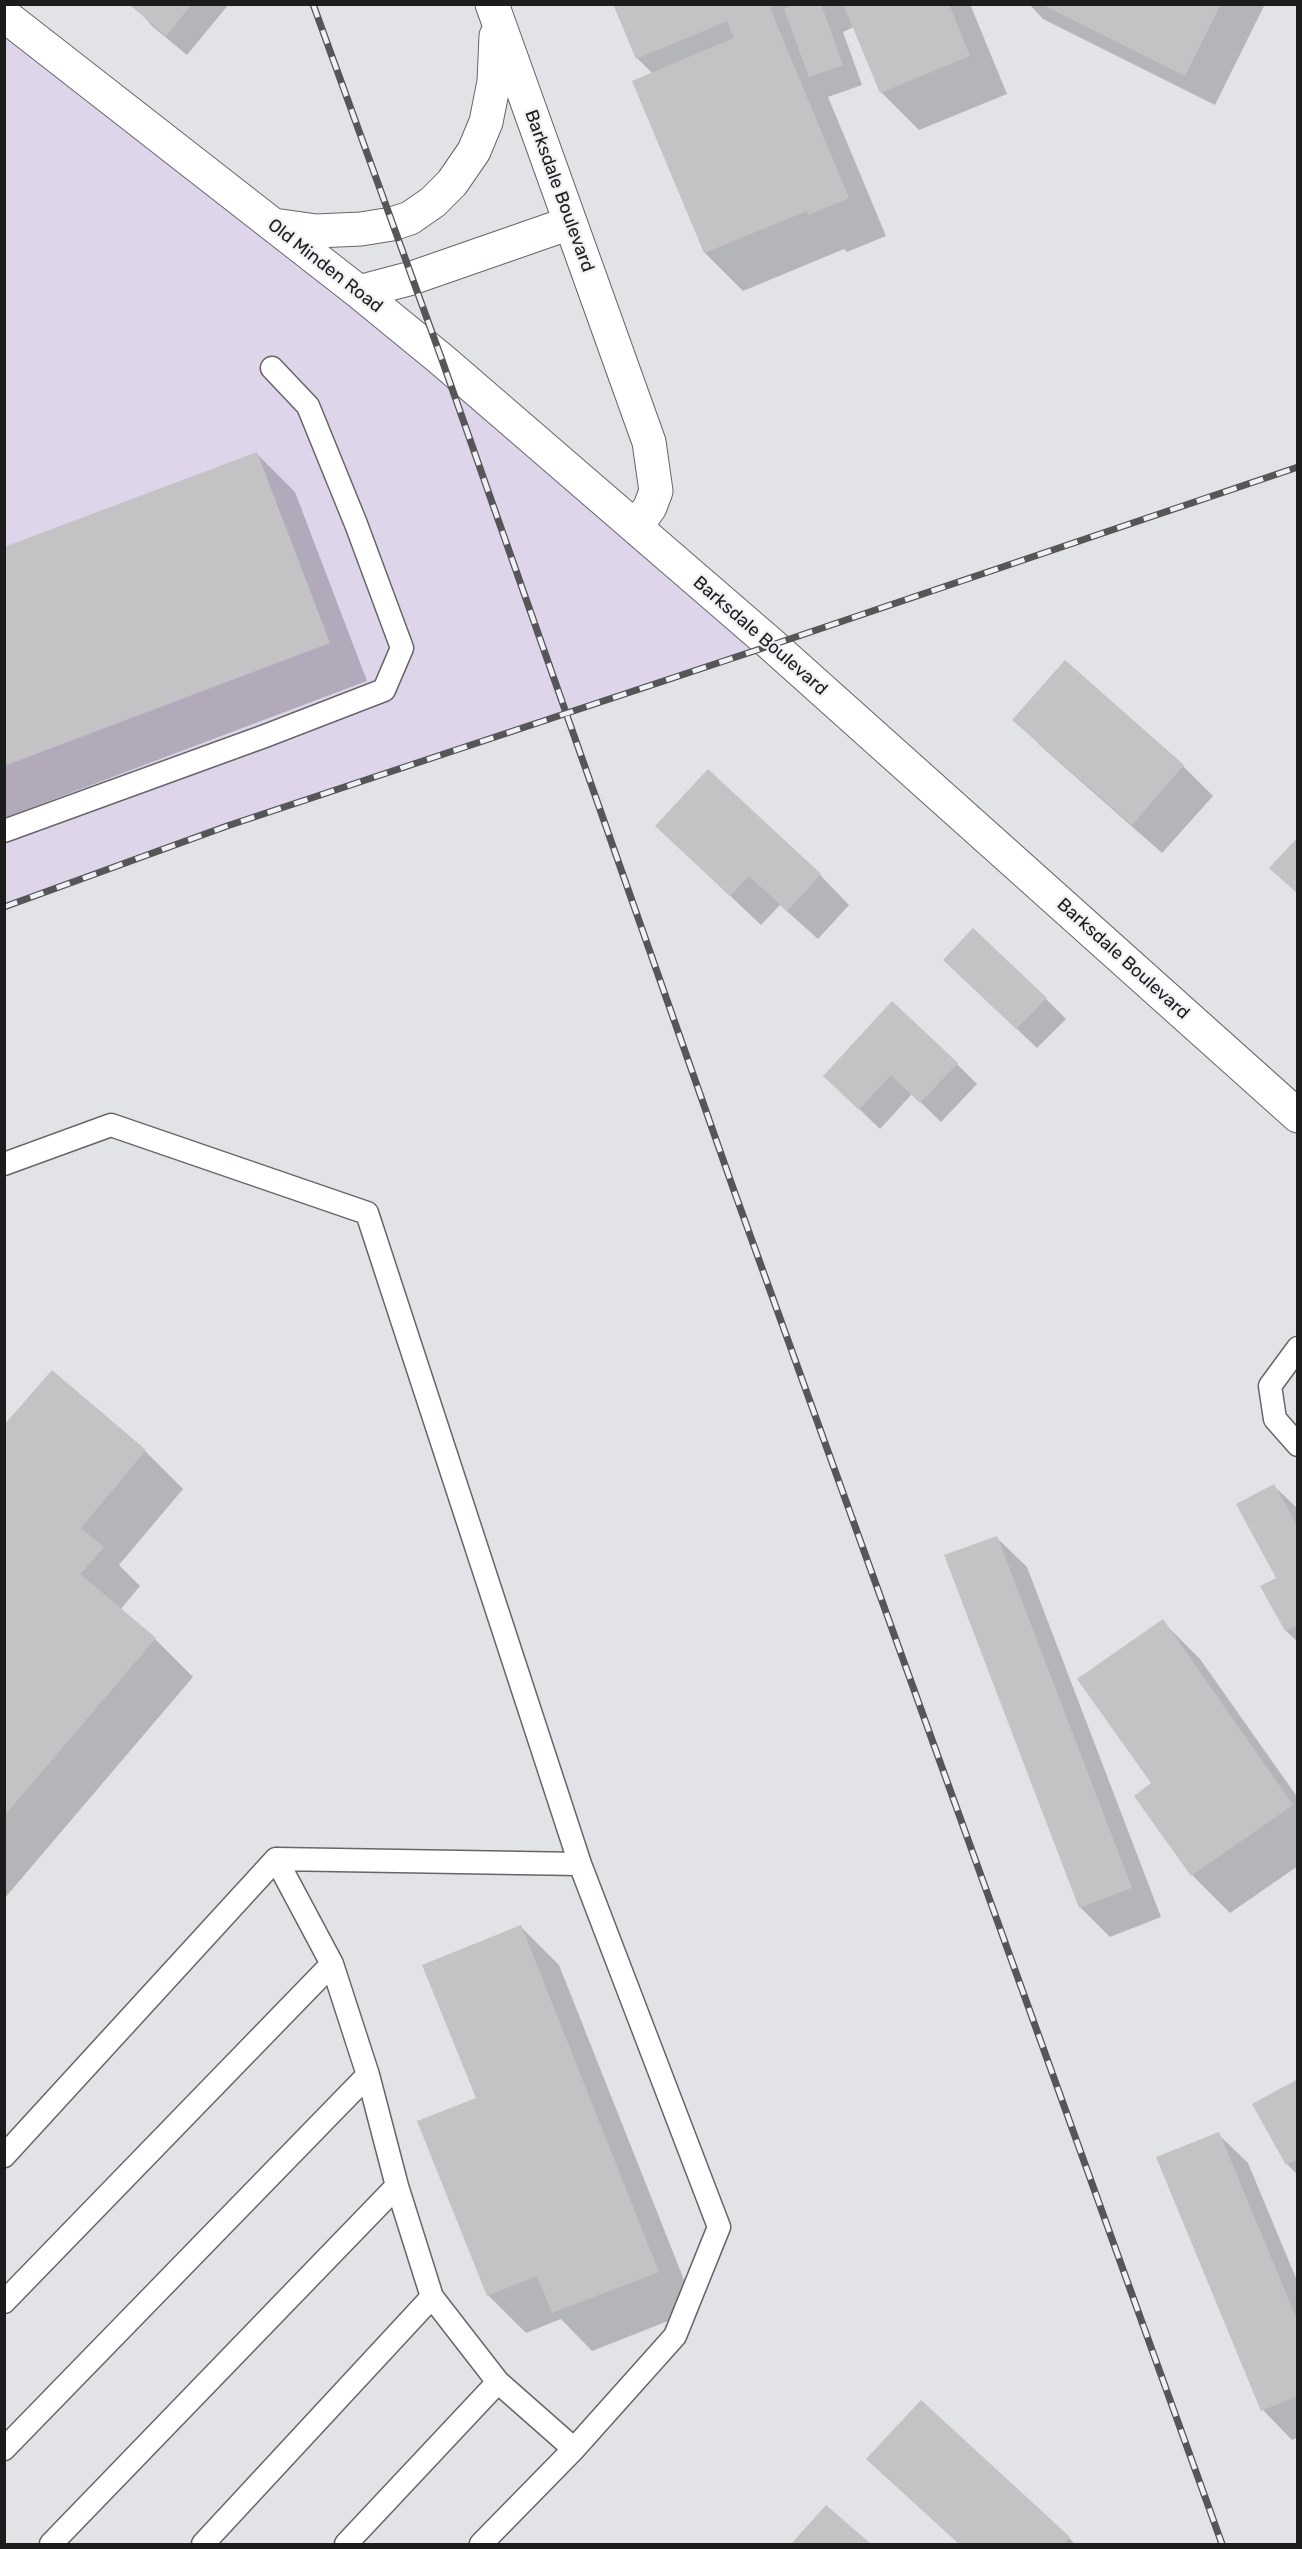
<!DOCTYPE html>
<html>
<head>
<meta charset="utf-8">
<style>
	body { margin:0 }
	#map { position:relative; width:1302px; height:2549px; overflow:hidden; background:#e2e3e6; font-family:Rubik,sans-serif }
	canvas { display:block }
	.frame { position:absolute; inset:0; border:6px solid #1c1c1d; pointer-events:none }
</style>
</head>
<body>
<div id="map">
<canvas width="1302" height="2549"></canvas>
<div class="frame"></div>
</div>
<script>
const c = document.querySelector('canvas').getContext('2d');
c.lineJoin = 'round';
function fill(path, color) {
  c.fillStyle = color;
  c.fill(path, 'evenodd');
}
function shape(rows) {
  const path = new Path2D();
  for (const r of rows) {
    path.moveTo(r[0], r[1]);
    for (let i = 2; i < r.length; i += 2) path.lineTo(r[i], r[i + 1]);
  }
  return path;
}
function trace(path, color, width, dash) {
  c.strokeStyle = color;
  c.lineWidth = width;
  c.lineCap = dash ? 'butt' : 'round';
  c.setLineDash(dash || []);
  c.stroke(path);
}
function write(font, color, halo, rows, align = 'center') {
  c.font = font + ' Rubik,sans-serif';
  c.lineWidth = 4.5;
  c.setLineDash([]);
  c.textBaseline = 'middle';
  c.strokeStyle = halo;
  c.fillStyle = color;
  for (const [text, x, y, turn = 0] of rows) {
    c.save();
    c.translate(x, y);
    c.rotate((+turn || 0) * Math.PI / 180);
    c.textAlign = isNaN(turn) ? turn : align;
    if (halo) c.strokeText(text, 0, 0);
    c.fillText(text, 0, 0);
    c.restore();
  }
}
fill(shape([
	[4,15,772,645,227,826,5,907]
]), '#dfd5ea');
fill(shape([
	[133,4,229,4,187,55,152,26],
	[615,4,970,4,1007,94,919,130,881,92,854,27,843,32,862,85,828,97,886,236,847,252,844,249,743,291,705,253,634,81,653,74,637,58],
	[1029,4,1263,4,1264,6,1215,105,1043,19],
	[257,454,295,492,367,681,4,818,4,549],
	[1065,662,1183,766,1213,796,1162,853,1044,749,1014,720],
	[687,855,820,875,849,905,818,939,780,905,761,925],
	[965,980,1046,999,1066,1019,1037,1048],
	[957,1064,977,1084,941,1122,912,1094,880,1129,825,1076],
	[52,1372,145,1451,183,1489,119,1565,140,1586,120,1610,155,1639,193,1677,4,1899,4,1428],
	[1274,1486,1298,1509,1298,1642,1286,1631,1278,1578],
	[997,1538,1027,1567,1161,1917,1110,1937,1080,1907],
	[1162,1621,1200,1659,1298,1798,1298,1866,1230,1913,1192,1875,1153,1784],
	[521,1927,559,1965,696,2310,592,2351,561,2319,526,2333,488,2295,478,2099],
	[1298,2080,1298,2175,1287,2164,1254,2104],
	[1218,2134,1248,2163,1298,2283,1298,2437,1292,2440,1263,2410],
	[921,2402,1069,2538,1075,2544,959,2544,868,2459],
	[826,2507,868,2544,793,2544]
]), '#0003');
fill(shape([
	[129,4,192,4,166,36],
	[613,4,779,4,770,8,849,198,808,215,807,211,704,253,632,81,734,38,727,21,636,59],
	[795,4,821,4,843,65,809,77,784,9],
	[843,4,949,4,970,56,880,93],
	[1041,4,1221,4,1185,76],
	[257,452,330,643,4,766,4,547],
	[1065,660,1184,765,1132,825,1012,720],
	[708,769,821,874,787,911,749,876,730,896,655,826],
	[1298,837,1298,894,1269,868],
	[973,928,1047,998,1016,1029,943,960],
	[892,1001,958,1063,920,1103,891,1075,859,1110,823,1076],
	[52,1370,146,1450,81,1528,104,1547,80,1574,156,1638,4,1816,4,1425],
	[1274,1484,1298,1527,1298,1625,1285,1631,1260,1586,1276,1578,1236,1504],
	[997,1536,1132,1888,1079,1908,944,1555],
	[1163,1619,1293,1805,1191,1876,1134,1796,1151,1783,1077,1679],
	[521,1925,659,2272,552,2313,537,2276,487,2296,417,2121,476,2098,422,1965],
	[1298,2079,1298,2159,1286,2165,1252,2104],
	[1219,2132,1298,2322,1298,2396,1261,2411,1156,2157],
	[921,2400,1070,2537,1064,2544,959,2544,866,2459],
	[826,2505,871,2544,791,2544]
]), '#c3c2c5');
const lane = shape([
	[4,831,265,736,384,690,402,648,356,524,308,406,272,368],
	[4,1164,111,1125,367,1213,580,1864],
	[1298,1348,1270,1386,1275,1419,1298,1445],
	[276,1859,332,1964,368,2075,397,2186,432,2297,498,2382,574,2449],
	[4,2156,276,1859,580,1864,719,2227,675,2336,574,2449,481,2544],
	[4,2302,332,1964],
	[4,2449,368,2075],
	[51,2544,397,2186],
	[203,2544,432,2297],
	[346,2544,498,2382]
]);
const secondary = shape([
	[492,4,649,442,656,491,650,507,636,527],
	[4,15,359,292,442,360,772,645,1298,1116],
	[274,225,316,231,361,229,392,224,410,218,433,202,452,183,474,151,486,122,494,82,496,36],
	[359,292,412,278,570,223]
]);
trace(lane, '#656669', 25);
trace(secondary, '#656669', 35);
trace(lane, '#fff', 22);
trace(secondary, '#fff', 33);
const rail = shape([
	[313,4,442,360,732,1185,1222,2544],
	[4,907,227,826,772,645,1298,467]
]);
trace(rail, '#565658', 7);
trace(rail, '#f0f1f4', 4.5, [14]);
write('18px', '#1c1c1d', '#f0f1f4', [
	["Barksdale Boulevard",559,191,70],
	["Old Minden Road",325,266,38],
	["Barksdale Boulevard",760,636,41],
	["Barksdale Boulevard",1123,959,42]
]);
</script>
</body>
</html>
